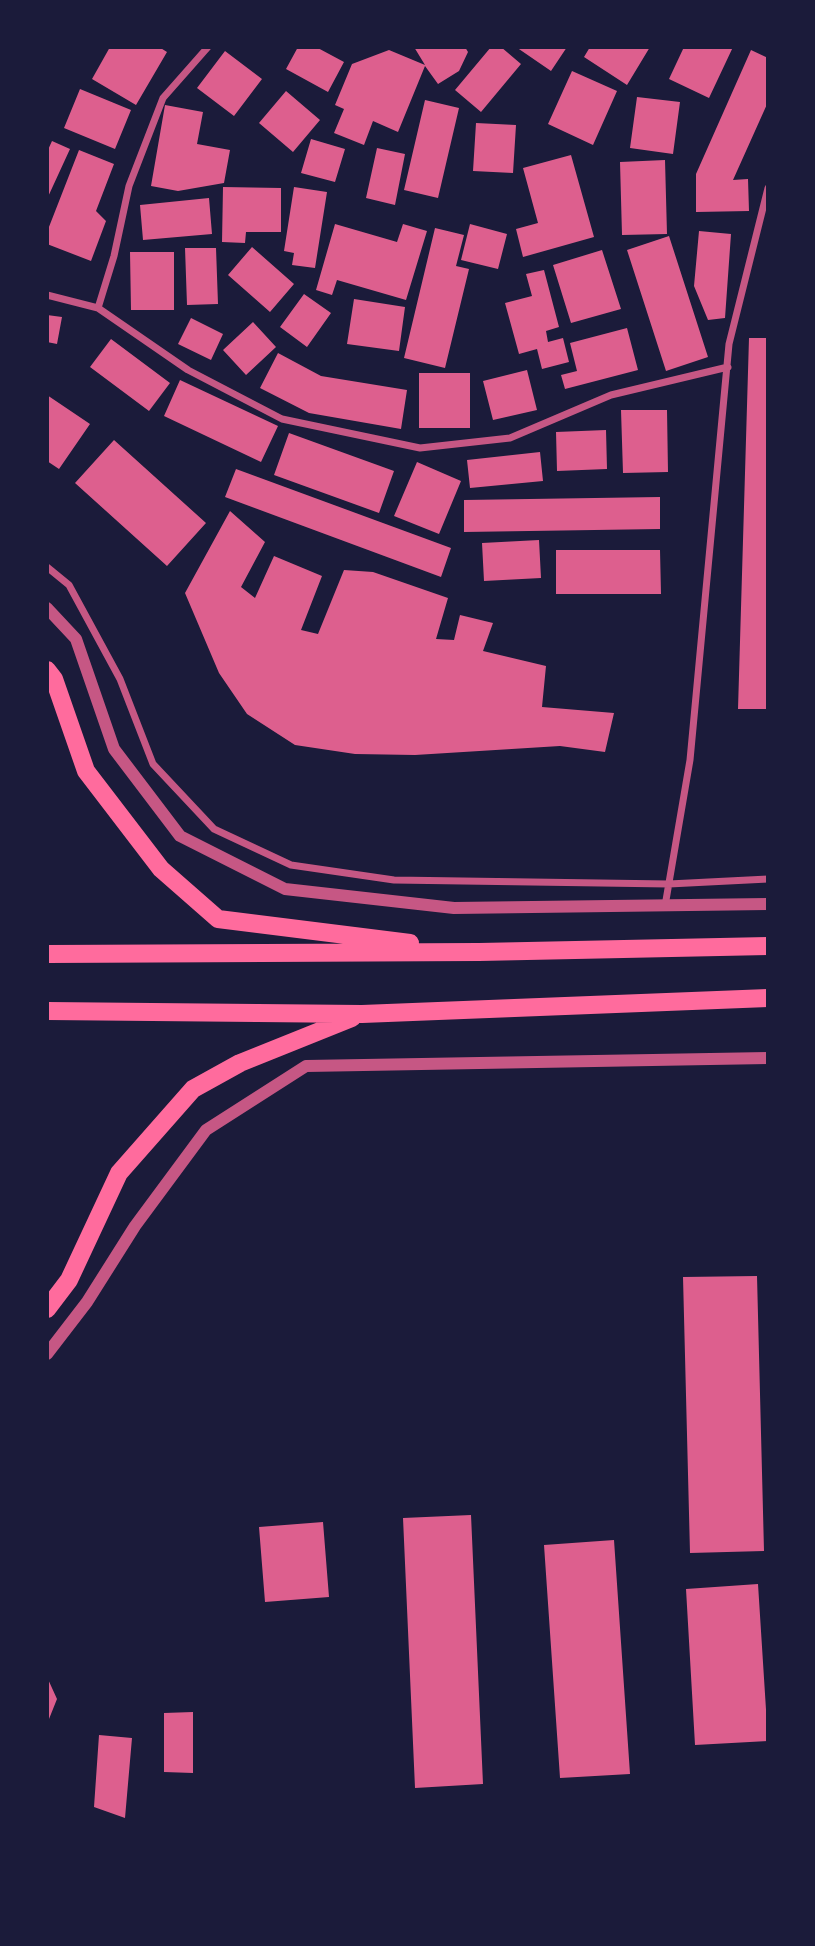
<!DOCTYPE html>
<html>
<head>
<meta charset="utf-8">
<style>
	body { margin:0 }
	#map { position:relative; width:815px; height:1946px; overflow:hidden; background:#1b1b3a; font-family:Inter,sans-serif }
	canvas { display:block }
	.frame { position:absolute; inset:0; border:49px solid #1b1b3a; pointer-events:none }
</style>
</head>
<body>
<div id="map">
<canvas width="815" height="1946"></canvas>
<div class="frame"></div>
</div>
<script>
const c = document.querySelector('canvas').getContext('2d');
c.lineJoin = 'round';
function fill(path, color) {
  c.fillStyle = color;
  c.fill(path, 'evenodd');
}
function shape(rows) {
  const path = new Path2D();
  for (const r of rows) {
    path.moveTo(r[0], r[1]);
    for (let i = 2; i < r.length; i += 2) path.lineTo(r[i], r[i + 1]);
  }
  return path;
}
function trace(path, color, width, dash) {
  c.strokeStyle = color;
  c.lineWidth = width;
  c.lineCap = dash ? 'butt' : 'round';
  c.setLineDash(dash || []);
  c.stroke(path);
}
fill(shape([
	[110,47,159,47,167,52,136,105,92,79],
	[298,47,316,47,344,62,328,92,286,69],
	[414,47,465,47,468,52,459,71,438,84,425,66,398,132,373,121,364,145,334,133,344,109,335,105,352,64,389,50,425,65],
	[491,47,501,47,521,64,481,112,455,90],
	[516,47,567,47,551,71],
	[590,47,650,47,627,85,584,57],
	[684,47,733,47,709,98,669,79],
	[751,50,768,58,768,102,733,180,748,179,749,211,696,212,696,174],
	[225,51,262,79,234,116,197,88],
	[572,71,617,91,593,145,548,124],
	[80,89,131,110,115,149,64,128],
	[286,91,320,120,293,152,259,123],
	[637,97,680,102,673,154,630,148],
	[425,100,459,108,438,198,404,190],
	[165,105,203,112,197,144,230,150,224,183,178,191,151,186],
	[476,123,516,125,513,173,473,171],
	[311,139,345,149,335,182,301,173],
	[52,141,70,149,47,199,47,152],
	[377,148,405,154,395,205,366,198],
	[79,150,114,164,96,211,106,221,91,261,47,244,47,232],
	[571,155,594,237,523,257,516,229,538,223,523,168],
	[665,160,667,234,622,235,620,162],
	[223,187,281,188,281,232,246,232,245,243,222,242],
	[294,187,327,192,315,268,292,265,294,253,284,251],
	[209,198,212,234,143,240,140,205],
	[335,224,397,242,403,224,427,231,406,300,337,280,332,295,316,290],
	[470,224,507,234,498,269,461,260],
	[435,228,464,235,456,266,469,269,445,368,404,358],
	[699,231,731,234,725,318,708,320,694,286],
	[669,236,708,357,666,371,627,250],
	[252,247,294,284,270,312,228,275],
	[185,248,216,248,218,304,187,305],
	[602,250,621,309,571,323,553,265],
	[130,252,174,252,174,310,131,310],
	[544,270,559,327,546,331,548,342,563,338,569,362,542,369,537,349,519,354,505,303,532,296,526,274],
	[304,294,331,313,307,347,280,327],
	[354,299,405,307,399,351,347,344],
	[47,315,62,317,57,344,47,342],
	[191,318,223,334,211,360,178,344],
	[253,322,276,347,246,375,223,350],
	[627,328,638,370,565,389,561,375,577,371,570,343],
	[749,338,768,338,768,709,738,709],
	[111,339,170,383,149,411,90,367],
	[278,353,321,376,407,390,401,429,309,413,260,388],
	[527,370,537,410,493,420,483,381],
	[419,373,470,373,470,428,419,428],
	[180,380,278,426,261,462,164,416],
	[47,395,90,424,59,469,47,461],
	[621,410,667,410,668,472,623,473],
	[606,430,607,469,557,471,556,432],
	[289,433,394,471,379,513,274,475],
	[114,440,206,523,167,566,75,483],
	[540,452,543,481,470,488,467,460],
	[417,462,461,481,439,534,394,516],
	[236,469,451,548,441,577,225,497],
	[660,497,660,529,464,532,464,500],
	[230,511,265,542,241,587,255,598,274,556,322,576,301,630,318,634,344,570,373,572,448,598,436,639,454,640,460,615,493,623,483,651,546,666,542,707,614,713,605,752,560,746,415,755,355,754,295,745,247,714,219,673,185,593],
	[539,540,541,578,484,581,482,543],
	[556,550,660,550,661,594,556,594],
	[757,1276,764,1551,690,1553,683,1277],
	[471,1515,483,1784,415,1788,403,1518],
	[323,1522,329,1597,265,1602,259,1527],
	[614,1540,630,1774,560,1778,544,1545],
	[758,1584,768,1741,695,1745,686,1589],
	[47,1677,57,1699,47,1724],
	[193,1712,193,1773,164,1772,164,1713],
	[99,1735,132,1738,125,1818,94,1807]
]), '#dd5f8e');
trace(shape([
	[47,295,98,308,188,370,282,419,420,448,510,438,611,395,728,367],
	[98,308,114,256,129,186,163,98,208,47],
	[47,567,69,585,120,679,153,764,214,829,291,865,394,880,669,884,768,879],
	[665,906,690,760,729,344,768,188]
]), '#c65784', 7);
trace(shape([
	[47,608,76,639,114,749,180,836,285,889,454,908,768,904],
	[47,1354,87,1302,135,1226,206,1130,306,1066,768,1058]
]), '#c65784', 12);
trace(shape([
	[47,670,54,679,86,771,161,869,218,919,410,943],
	[47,954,479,952,768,946],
	[47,1011,362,1014,768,998],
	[47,1309,69,1280,119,1173,193,1089,240,1063,352,1018]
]), '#ff6b9d', 18);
</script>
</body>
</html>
